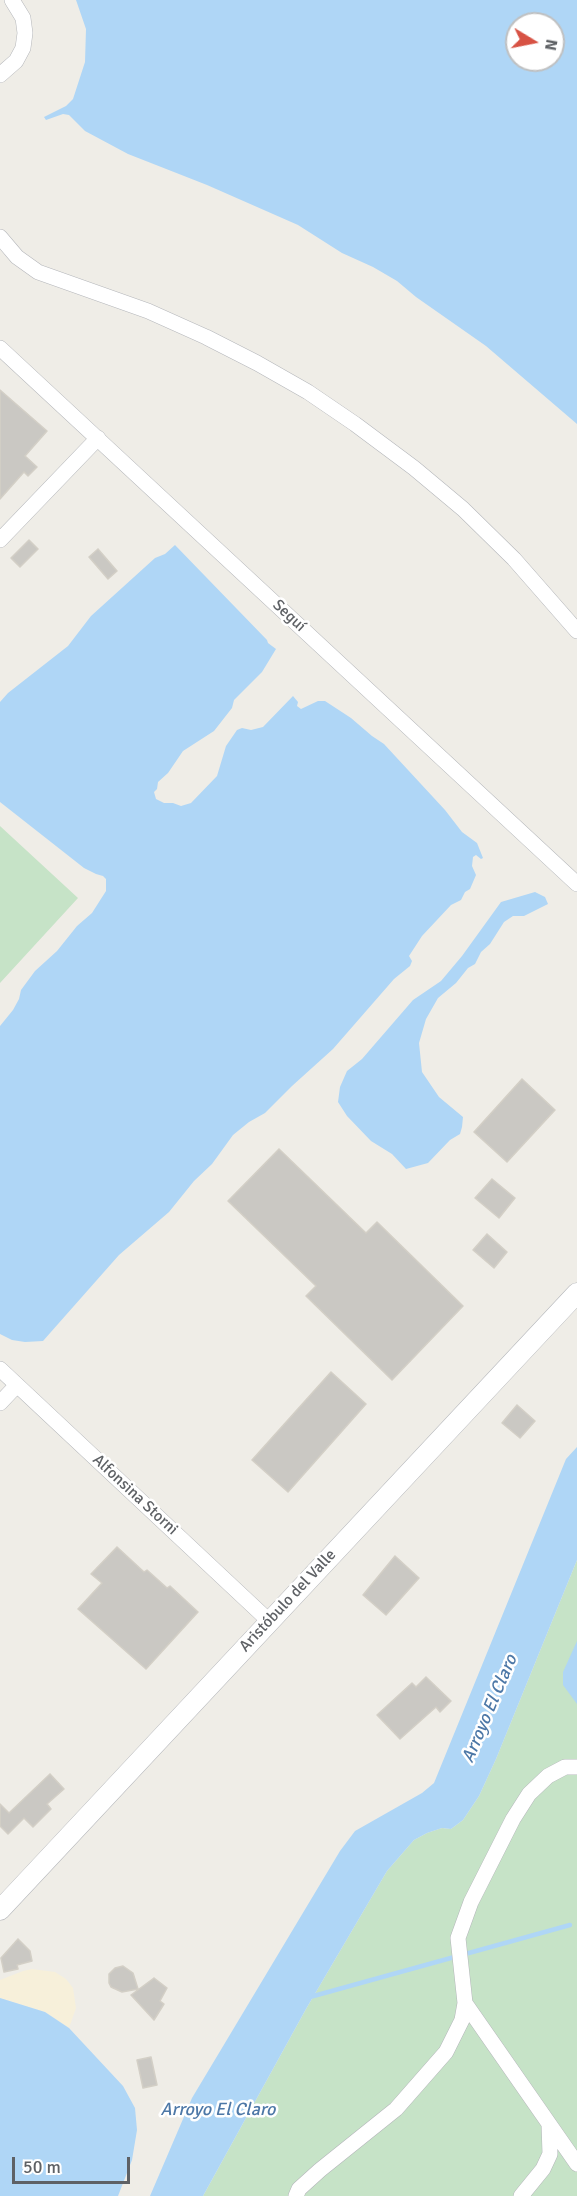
<!DOCTYPE html>
<html>
<head>
<meta charset="utf-8">
<style>
	body { margin:0 }
	#map { position:relative; width:577px; height:2196px; overflow:hidden; background:#efede7; font-family:Signika,sans-serif }
	canvas { display:block }
	.north { position:absolute; left:505px; top:12px; width:60px; height:60px; box-sizing:border-box; background:#fff; border:2px solid #bfc0c1; border-radius:50%; rotate:100deg; font-size:16px; font-weight:700; line-height:24px; text-align:center; color:#5e6165 }
	.north::after { content:''; display:block; margin:auto; width:21px; height:27px; background:#d75244; clip-path:polygon(50% 0,100% 100%,50% 72%,0 100%) }
	.scale { position:absolute; left:12px; top:2157px; width:118px; height:27px; box-sizing:border-box; border:3px solid #5e6165; border-top:0; padding-left:8px; font-size:18px; line-height:21px; white-space:nowrap; color:#5e6165; -webkit-text-stroke:4px #fff; paint-order:stroke }
</style>
</head>
<body>
<div id="map">
<canvas width="577" height="2196"></canvas>
<div class="north">N</div>
<div class="scale">50 m</div>
</div>
<script>
const c = document.querySelector('canvas').getContext('2d');
c.lineJoin = 'round';
function fill(path, color) {
  c.fillStyle = color;
  c.fill(path, 'evenodd');
}
function shape(rows) {
  const path = new Path2D();
  for (const r of rows) {
    path.moveTo(r[0], r[1]);
    for (let i = 2; i < r.length; i += 2) path.lineTo(r[i], r[i + 1]);
  }
  return path;
}
function trace(path, color, width, dash) {
  c.strokeStyle = color;
  c.lineWidth = width;
  c.lineCap = dash ? 'butt' : 'round';
  c.setLineDash(dash || []);
  c.stroke(path);
}
function write(font, color, halo, rows, align = 'center') {
  c.font = font + ' Signika,sans-serif';
  c.lineWidth = 5;
  c.setLineDash([]);
  c.textBaseline = 'middle';
  c.strokeStyle = halo;
  c.fillStyle = color;
  for (const [text, x, y, turn = 0] of rows) {
    c.save();
    c.translate(x, y);
    c.rotate((+turn || 0) * Math.PI / 180);
    c.textAlign = isNaN(turn) ? turn : align;
    if (halo) c.strokeText(text, 0, 0);
    c.fillText(text, 0, 0);
    c.restore();
  }
}
fill(shape([
	[0,826,78,898,0,983],
	[577,1560,577,2196,203,2196,306,2009,387,1871,414,1840,427,1833,442,1828,451,1829,463,1820,479,1796,496,1759]
]), '#c6e3c7');
fill(shape([
	[32,1969,55,1972,66,1979,73,1988,76,2008,69,2028,45,2012,0,1998,0,1980,23,1971]
]), '#f7f0da');
fill(shape([
	[76,0,577,0,577,424,486,346,416,297,397,281,373,267,342,253,298,225,207,185,128,154,85,131,69,115,63,114,46,120,44,117,66,106,73,99,85,62,86,29],
	[517,24,553,24,553,60,517,60],
	[175,545,267,640,268,643,276,649,262,672,234,700,232,708,214,731,183,751,168,773,158,782,157,789,154,792,156,799,164,803,173,803,181,806,191,803,217,776,226,746,237,730,242,728,251,730,263,727,293,696,298,702,297,706,301,709,318,701,325,701,351,718,372,736,384,744,445,810,462,832,477,843,483,858,481,859,476,855,473,857,472,866,476,875,470,889,465,892,461,900,451,905,422,936,409,956,412,961,410,966,394,979,333,1049,292,1086,265,1113,249,1122,233,1135,212,1164,194,1181,169,1212,119,1255,43,1341,25,1342,12,1340,0,1334,0,1026,13,1010,19,999,21,990,35,971,57,951,77,926,92,913,106,891,106,879,103,876,96,874,84,868,0,802,0,702,8,693,68,646,91,616,155,558,165,554],
	[535,892,545,897,548,904,524,916,513,916,504,922,490,944,481,952,475,964,468,968,456,983,438,998,426,1019,419,1043,422,1072,439,1097,463,1117,462,1127,460,1134,450,1140,428,1163,406,1169,392,1154,371,1141,347,1116,338,1102,340,1087,347,1071,362,1059,413,1000,441,981,462,956,501,902],
	[577,1447,577,1560,496,1759,479,1796,463,1820,451,1829,442,1828,427,1833,414,1840,387,1871,306,2009,203,2196,150,2196,192,2098,340,1851,355,1831,422,1793,434,1783,566,1459],
	[577,1641,577,1704,563,1685,563,1672],
	[0,1998,45,2012,69,2028,123,2086,135,2108,137,2130,132,2160,118,2196,0,2196]
]), '#afd6f6');
trace(shape([
	[310,1997,570,1925]
]), '#afd6f6', 4.5);
const building = shape([
	[0,390,47,431,25,456,37,467,28,476,24,472,0,499,0,390],
	[29,540,38,549,20,567,11,558,29,540],
	[98,549,117,571,108,579,89,557,98,549],
	[522,1079,555,1110,507,1162,474,1132,522,1079],
	[279,1149,366,1233,377,1222,463,1306,392,1380,306,1296,316,1286,228,1201,279,1149],
	[492,1179,515,1198,499,1218,475,1198,492,1179],
	[487,1234,507,1252,494,1268,473,1250,487,1234],
	[331,1372,366,1404,288,1492,252,1460,331,1372],
	[517,1405,535,1421,520,1438,502,1423,517,1405],
	[117,1547,144,1572,147,1570,167,1588,170,1586,198,1612,146,1669,78,1609,102,1583,91,1574,117,1547],
	[395,1556,419,1578,386,1615,363,1595,395,1556],
	[426,1677,451,1701,440,1712,436,1707,400,1739,377,1715,412,1683,416,1687,426,1677],
	[50,1774,64,1789,47,1804,51,1809,33,1827,24,1818,8,1834,0,1826,0,1804,9,1813,50,1774],
	[18,1939,30,1951,32,1961,17,1965,18,1969,4,1972,1,1958,18,1939],
	[123,1966,133,1973,138,1989,122,1992,111,1987,109,1983,109,1974,115,1968,123,1966],
	[154,1978,167,1988,160,2001,164,2004,154,2020,131,1995,154,1978],
	[151,2057,157,2085,143,2088,137,2060,151,2057]
]);
fill(building, '#cac8c3');
trace(building, '#d3cfc6', 1.5);
const minor = shape([
	[0,75,16,61,23,48,25,33,23,18,12,0],
	[0,237,17,257,38,272,148,311,206,337,257,363,308,392,355,424,414,468,463,509,514,559,577,631],
	[0,348,577,884],
	[0,540,98,438],
	[0,1369,269,1621],
	[0,1403,17,1385],
	[577,1767,565,1767,548,1776,529,1794,513,1819,471,1902,458,1938,465,2003,577,2164],
	[296,2196,299,2189,320,2170,396,2109,446,2052,462,2020,465,2003],
	[521,2196,543,2169,550,2154,549,2124]
]);
const tertiary = shape([
	[0,1910,577,1293]
]);
trace(minor, '#b4b6ba', 16);
trace(tertiary, '#b4b6ba', 21);
trace(minor, '#fff', 15);
trace(tertiary, '#fff', 20);
write('16px', '#5e6165', '#fff', [
	["Seguí",289,616,43],
	["Alfonsina Storni",135,1495,43],
	["Aristóbulo del Valle",288,1601,-47]
]);
write('italic 18px', '#4d78a7', '#fff', [
	["Arroyo El Claro",490,1709,-67],
	["Arroyo El Claro",218,2110]
]);
</script>
</body>
</html>
